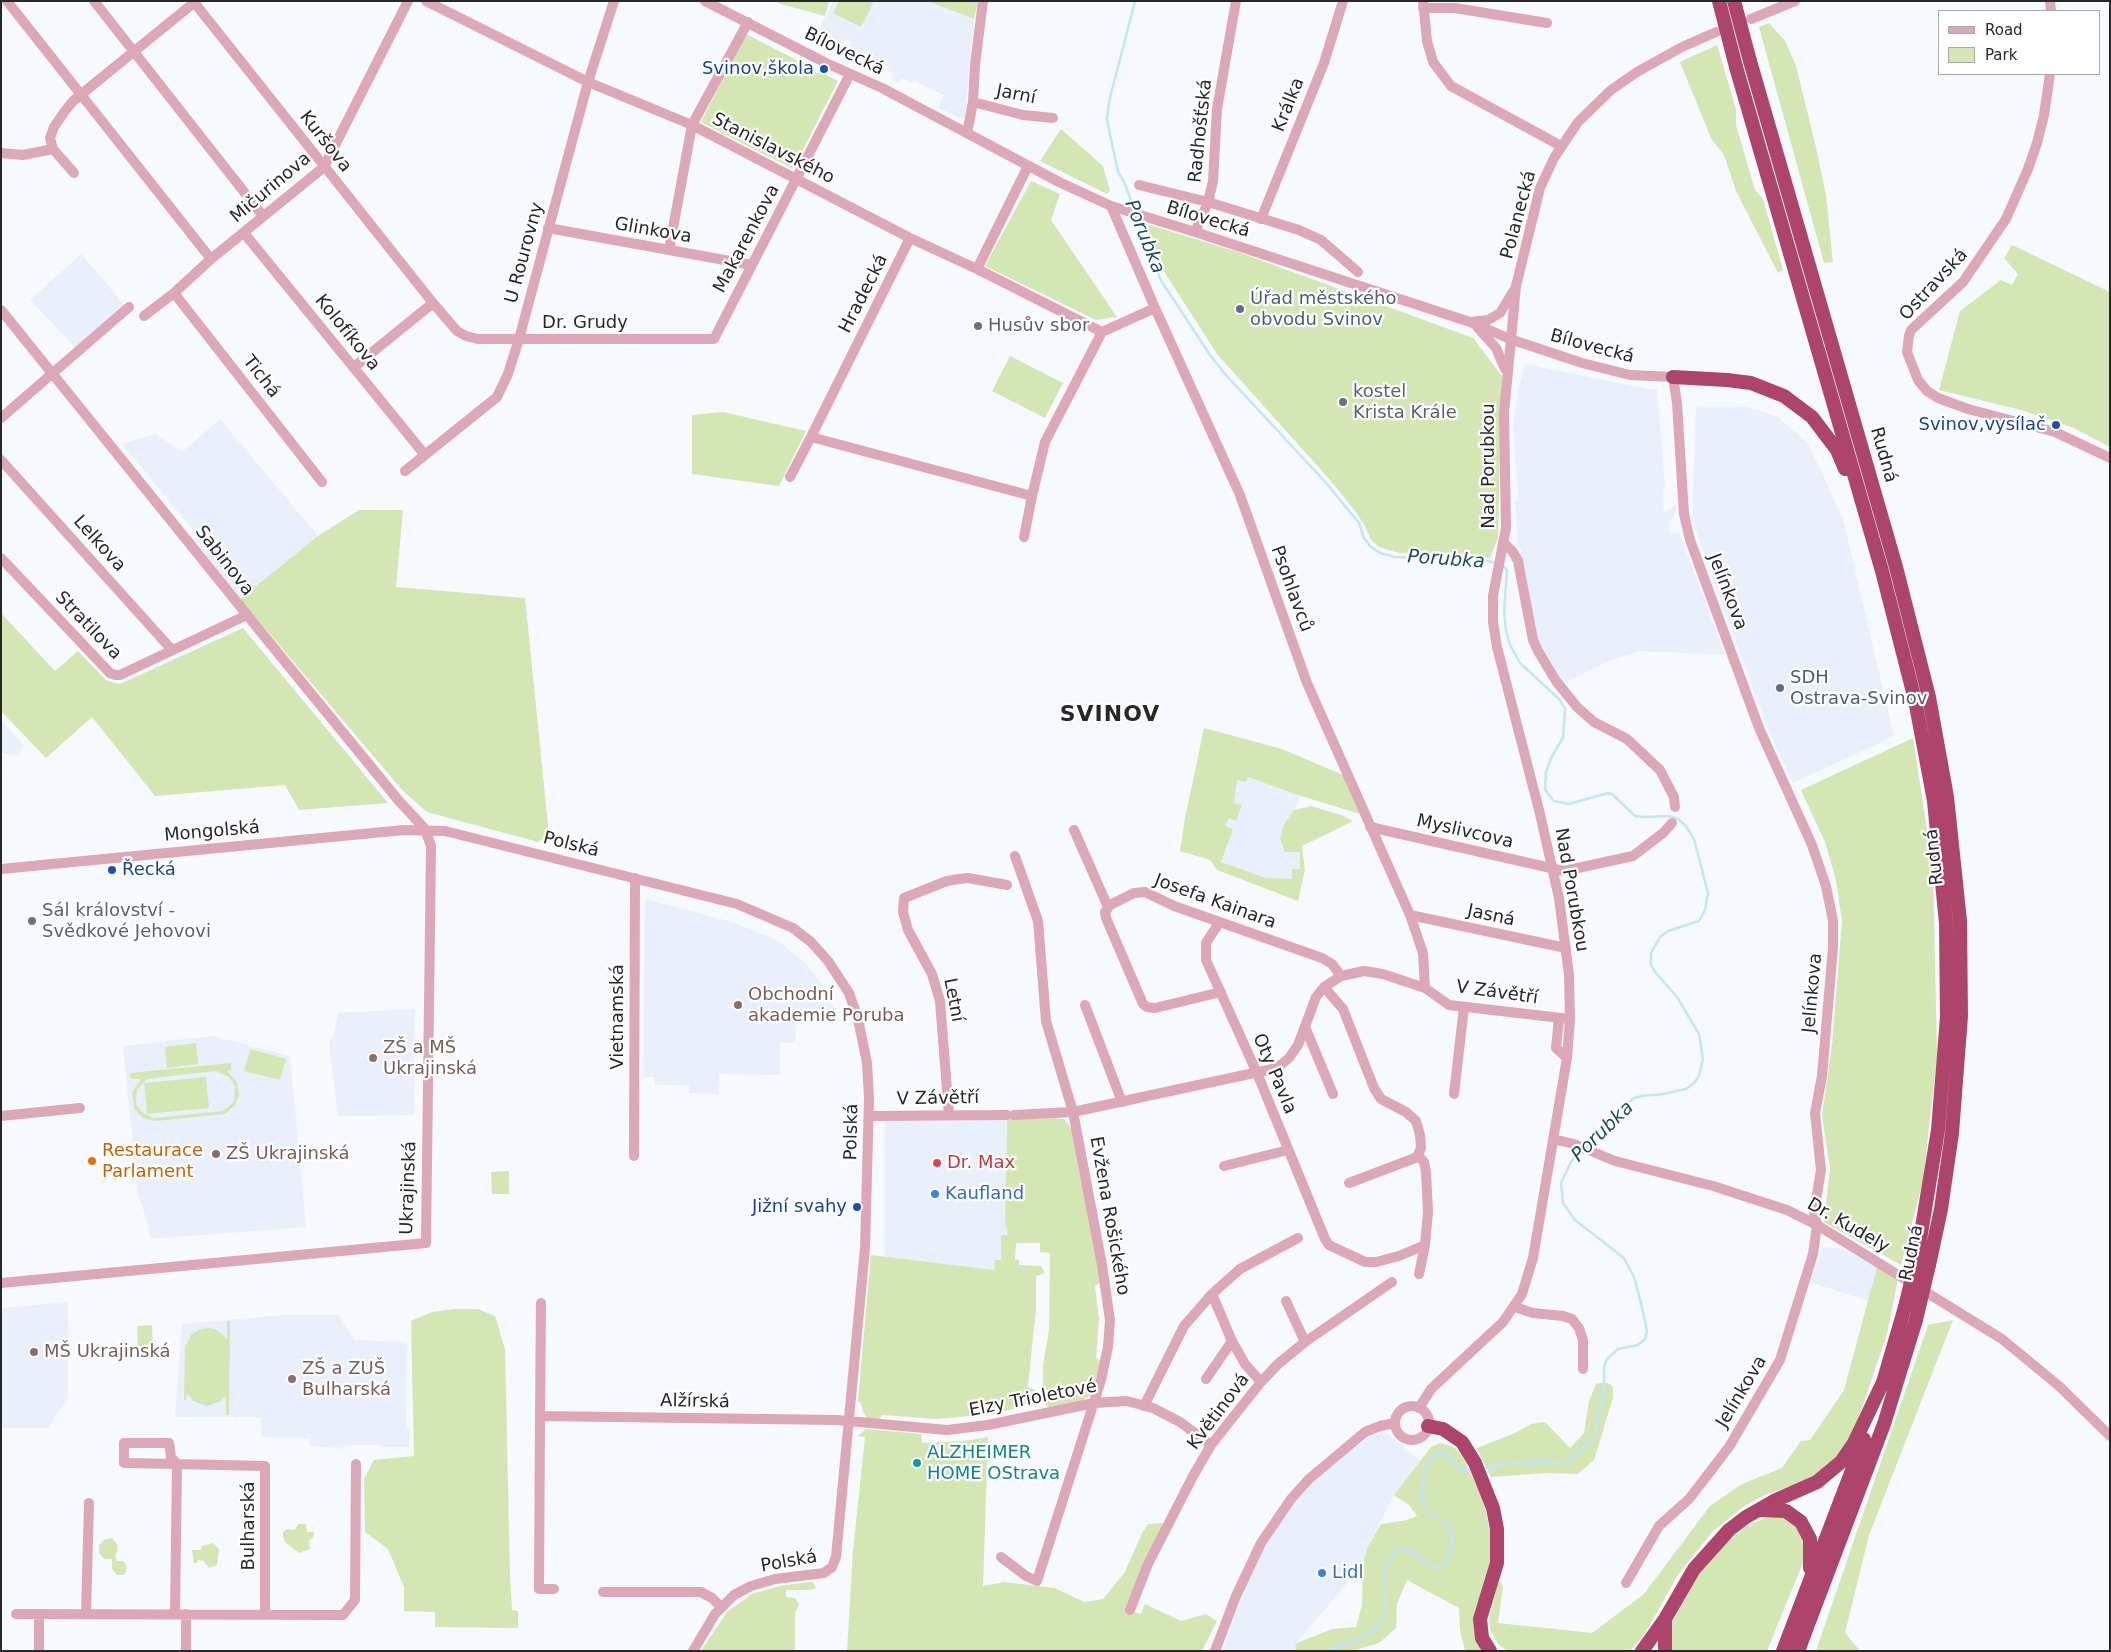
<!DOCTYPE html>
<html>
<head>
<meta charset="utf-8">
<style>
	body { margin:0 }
	#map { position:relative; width:2111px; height:1652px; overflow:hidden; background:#f6f9fd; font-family:"DejaVu Sans",sans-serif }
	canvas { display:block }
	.frame { position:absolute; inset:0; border:2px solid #272829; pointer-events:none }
	.legend { position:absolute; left:1938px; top:10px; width:162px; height:65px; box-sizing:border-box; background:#fff; border:1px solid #a9a9a9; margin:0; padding:6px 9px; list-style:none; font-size:15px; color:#272829 }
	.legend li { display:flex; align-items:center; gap:10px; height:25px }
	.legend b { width:25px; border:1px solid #a9a9a9 }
</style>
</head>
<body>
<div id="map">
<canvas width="2111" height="1652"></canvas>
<div class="frame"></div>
<ul class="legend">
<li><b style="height:6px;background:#dca7b6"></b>Road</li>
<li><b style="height:14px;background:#d4e6b4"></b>Park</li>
</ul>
</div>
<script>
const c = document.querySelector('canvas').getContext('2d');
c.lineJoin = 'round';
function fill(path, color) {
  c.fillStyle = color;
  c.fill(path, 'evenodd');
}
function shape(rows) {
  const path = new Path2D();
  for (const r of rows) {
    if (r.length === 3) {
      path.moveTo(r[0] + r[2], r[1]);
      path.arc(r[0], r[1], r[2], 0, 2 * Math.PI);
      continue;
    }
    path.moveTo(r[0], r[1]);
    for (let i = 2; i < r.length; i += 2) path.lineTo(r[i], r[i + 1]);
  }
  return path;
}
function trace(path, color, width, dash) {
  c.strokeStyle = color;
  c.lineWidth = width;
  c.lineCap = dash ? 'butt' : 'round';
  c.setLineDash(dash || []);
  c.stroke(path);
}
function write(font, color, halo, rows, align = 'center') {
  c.font = font + ' "DejaVu Sans",sans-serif';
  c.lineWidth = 4.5;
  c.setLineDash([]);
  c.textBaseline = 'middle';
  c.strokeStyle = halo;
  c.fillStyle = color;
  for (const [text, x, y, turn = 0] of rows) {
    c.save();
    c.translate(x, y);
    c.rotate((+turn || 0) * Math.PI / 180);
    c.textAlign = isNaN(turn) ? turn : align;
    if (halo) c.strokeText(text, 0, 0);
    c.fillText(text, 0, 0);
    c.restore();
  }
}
fill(shape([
	[833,1,927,1,974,19,965,115,962,119,938,107,944,95,914,81,913,83,901,77,898,83,891,79,894,74,887,70,889,67,850,47,852,43,845,40,838,52,825,45,827,41,821,39,819,42,814,40],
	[81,254,126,307,76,348,30,300],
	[1525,364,1648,389,1657,389,1665,487,1662,488,1664,513,1677,504,1675,516,1668,525,1671,534,1679,532,1725,655,1640,651,1606,662,1563,684,1538,643,1520,555,1522,550,1518,547,1515,501,1519,501,1513,428,1518,391],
	[1696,406,1748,407,1778,417,1808,443,1843,519,1894,736,1793,783,1767,727,1692,521],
	[220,419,318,536,240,599,194,542,199,537,122,444,156,434,182,452],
	[1,721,24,745,19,756,1,752],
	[1248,777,1300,795,1294,810,1284,824,1285,851,1300,852,1300,869,1293,871,1293,879,1266,879,1221,862,1232,830,1225,826,1229,818,1236,821,1242,805,1234,803,1237,780],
	[645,899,732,922,777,940,805,963,828,992,838,1018,796,1022,795,1043,780,1043,780,1075,719,1074,719,1094,689,1093,689,1085,655,1085,655,1077,643,1077],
	[415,1009,414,1115,338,1116,329,1043,334,1034,338,1013],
	[213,1036,290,1056,306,1227,150,1239,149,1227,138,1194,123,1046],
	[1007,1119,1005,1222,1006,1229,1008,1230,1008,1272,885,1257,885,1120],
	[1823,1247,1840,1248,1877,1267,1868,1301,1810,1282],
	[68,1302,68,1397,48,1428,1,1428,1,1308],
	[284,1315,339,1315,354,1340,407,1342,406,1429,409,1429,409,1447,382,1447,381,1445,351,1445,339,1448,310,1446,310,1438,262,1437,261,1417,175,1417,182,1324],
	[1384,1432,1395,1439,1420,1461,1394,1495,1367,1548,1363,1565,1295,1644,1297,1651,1223,1651,1237,1610,1260,1557,1274,1531,1297,1500,1318,1477,1344,1455,1370,1436]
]), '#e9f0fb');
fill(shape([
	[777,1,829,1,825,16,777,3],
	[839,1,874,1,861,27,833,13],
	[927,1,978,1,974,19],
	[1769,23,1785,41,1796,66,1815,143,1826,195,1833,262,1824,263,1759,27],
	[746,34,814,69,816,73,822,73,838,81,793,169,701,122],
	[1717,45,1736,109,1736,125,1755,190,1763,199,1783,270,1778,273,1736,191,1724,155,1711,138,1680,62],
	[1061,129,1103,166,1110,190,1107,194,1040,161],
	[1031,181,1060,194,1051,220,1117,317,1096,320,985,266],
	[1146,224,1238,252,1473,338,1502,376,1498,538,1490,558,1473,554,1399,553,1379,547,1371,540,1365,526,1355,511,1331,481,1217,354,1154,256],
	[2012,245,2110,292,2110,447,2074,428,2021,410,1939,390,1960,311,2001,280,2012,285,2018,274,2004,258],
	[1010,356,1063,383,1045,418,992,391],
	[723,412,806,431,779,486,692,474,692,415],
	[359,510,403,510,396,587,525,598,549,835,538,842,427,812,403,791,240,599,318,536],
	[1,613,55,671,78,651,107,681,120,684,243,628,388,803,299,810,285,785,155,796,92,717,46,758,1,711],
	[1204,728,1282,749,1343,775,1360,814,1295,794,1248,777,1246,782,1237,780,1234,803,1242,805,1236,821,1229,818,1225,826,1233,829,1221,862,1266,878,1292,879,1292,869,1300,869,1300,852,1285,852,1280,838,1284,824,1294,810,1311,806,1344,816,1353,821,1302,846,1305,870,1298,901,1217,870,1210,860,1180,851,1185,818],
	[1913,738,1933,869,1937,1056,1923,1181,1901,1265,1824,1222,1830,1169,1822,1115,1832,1046,1842,921,1836,880,1825,842,1801,790],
	[196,1043,198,1064,167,1068,165,1047],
	[250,1049,286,1059,280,1080,244,1071],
	[231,1063,231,1070,227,1071,237,1082,239,1096,234,1106,225,1114,156,1121,143,1118,134,1108,132,1092,141,1079,131,1079,130,1073],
	[216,1071,229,1077,235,1087,234,1102,223,1111,154,1118,143,1113,136,1104,137,1090,147,1079],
	[206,1077,209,1108,147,1114,144,1083],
	[1054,1118,1064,1119,1069,1125,1072,1131,1101,1282,1095,1286,1099,1319,1096,1358,1101,1361,1091,1395,1080,1402,1050,1408,1043,1403,1043,1365,1049,1330,1050,1253,1040,1252,1040,1243,1016,1243,1015,1259,1019,1260,1019,1265,1041,1266,1045,1273,1036,1276,1036,1308,1028,1387,1037,1391,1037,1396,1019,1408,989,1414,937,1419,882,1415,879,1420,866,1418,860,1402,858,1401,871,1255,994,1270,995,1260,1001,1260,1001,1235,1008,1235,1005,1222,1007,1119],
	[509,1171,509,1194,492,1194,491,1172],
	[1877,1267,1898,1278,1887,1334,1863,1405,1850,1439,1830,1466,1811,1479,1765,1495,1746,1505,1712,1532,1678,1575,1644,1635,1630,1651,1507,1651,1498,1644,1490,1630,1489,1620,1497,1585,1500,1582,1503,1585,1498,1623,1592,1633,1644,1594,1710,1506,1742,1484,1782,1468,1801,1441,1810,1440,1844,1390],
	[454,1309,478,1309,495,1316,505,1349,510,1575,512,1610,518,1611,518,1628,435,1627,435,1612,404,1611,404,1587,388,1549,365,1532,364,1479,374,1460,414,1456,411,1321,432,1312],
	[1953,1320,1869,1535,1845,1633,1860,1651,1816,1651,1928,1325],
	[227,1321,230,1321,229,1415,226,1415,226,1396,219,1402,207,1406,193,1401,187,1393,186,1400,184,1400,185,1348,191,1335,198,1330,209,1328,217,1330,227,1339],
	[152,1325,153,1353,138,1354,137,1326],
	[1600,1383,1608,1383,1613,1387,1613,1398,1594,1460,1578,1474,1546,1473,1491,1477,1477,1448,1515,1433,1531,1424,1545,1422,1570,1448,1584,1433,1589,1401,1596,1384],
	[866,1429,921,1434,922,1443,965,1441,988,1437,983,1586,1004,1582,1054,1588,1085,1602,1103,1599,1125,1572,1141,1535,1148,1524,1164,1523,1127,1609,1141,1614,1145,1604,1181,1621,1206,1614,1217,1621,1202,1651,847,1651,853,1551,865,1437,858,1436],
	[1440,1443,1454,1447,1462,1456,1483,1499,1490,1532,1491,1558,1485,1585,1475,1610,1474,1618,1476,1638,1481,1651,1465,1651,1460,1630,1459,1608,1407,1580,1397,1604,1396,1628,1379,1643,1352,1651,1297,1651,1295,1644,1332,1629,1356,1627,1362,1605,1363,1565,1367,1548,1381,1524,1407,1520,1417,1516,1409,1505,1394,1495,1431,1447],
	[1772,1515,1787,1517,1795,1521,1804,1538,1806,1555,1767,1651,1670,1651,1669,1637,1672,1623,1699,1574,1723,1546,1747,1526],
	[298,1524,306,1524,307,1532,314,1532,313,1538,309,1540,310,1549,299,1553,285,1542,283,1537,283,1532,287,1529,295,1530],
	[112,1538,117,1544,118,1550,115,1556,117,1561,123,1561,126,1565,127,1569,124,1575,117,1575,112,1569,112,1559,105,1559,99,1553,99,1545,104,1540],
	[213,1543,219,1549,217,1565,209,1568,204,1561,198,1560,197,1563,194,1563,192,1550,201,1550,202,1546],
	[810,1582,813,1582,816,1588,810,1590,786,1590,786,1597,795,1598,799,1604,795,1613,795,1651,701,1651,727,1612,752,1594,780,1586]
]), '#d4e6b4');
trace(shape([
	[1135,210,1124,182,1118,172,1107,120,1109,102,1135,1],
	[1137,217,1147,251,1162,282,1210,355,1225,374,1327,484,1359,523,1364,538,1370,546,1380,553,1395,557,1474,558,1496,563],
	[1502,565,1507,570,1504,612,1506,631,1510,645,1520,663,1560,700,1565,709,1563,738,1552,756,1546,772,1545,789,1549,795,1554,801,1569,804,1608,793,1612,794,1635,816,1643,817,1669,816,1678,819,1686,826,1694,839,1708,893,1705,910,1699,921,1668,931,1660,937,1651,953,1651,965,1655,972,1677,997,1699,1034,1703,1059,1699,1076,1694,1083,1686,1089,1664,1094,1642,1096,1634,1098,1610,1119,1584,1146],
	[1482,1469,1512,1463,1540,1461,1561,1463,1572,1458,1589,1442,1596,1429,1604,1388,1604,1367,1607,1359,1618,1349,1638,1345,1645,1339,1647,1331,1641,1303,1634,1277,1624,1258,1575,1220,1563,1203,1561,1183,1571,1162,1581,1150],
	[1327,1651,1363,1638,1381,1622,1385,1608,1384,1569,1393,1553,1400,1549,1406,1549,1432,1566,1437,1568,1445,1564,1453,1543,1449,1526,1429,1513,1421,1496,1424,1472,1430,1459,1437,1453,1446,1454,1458,1468,1466,1471,1474,1470]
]), '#c1e5fc', 2.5);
trace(shape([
	[7,1,211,259],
	[94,1,263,216],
	[193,1,433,303,457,331,466,336,478,339,714,339,850,74],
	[426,1,588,82,692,125,910,238,977,269,1102,332],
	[705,1,826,63,882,88,1059,182,1111,206,1195,232,1470,322,1510,339,1582,363,1630,375,1673,377,1677,403,1684,514,1690,540,1759,728,1812,845,1826,886,1833,921,1833,947,1822,1076,1815,1113,1821,1170,1814,1212,1817,1225,1813,1254,1780,1360,1729,1447,1689,1499,1659,1526,1626,1583],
	[1423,1,1427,41,1433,62,1451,86,1561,146],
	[2050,1,2051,11],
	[1423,8,1455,8,1547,23],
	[1751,19,1795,1],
	[2050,74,2044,115,2037,143,2028,169,2006,219,1963,282,1911,330,1909,336,1907,352,1918,380,1927,391,1938,398,1968,409,2055,432,2110,458],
	[973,102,1023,115,1053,118],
	[967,133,973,102,975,65,983,1],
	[1,153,23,155,53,149],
	[74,173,53,149,50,138,54,127,65,111,73,101,196,1],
	[1139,185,1208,202,1299,230,1321,240,1358,272],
	[1111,206,1155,308,1240,495,1307,683,1410,915,1423,953,1425,988],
	[1261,219,1324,63,1343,1],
	[548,228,752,265],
	[1195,232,1208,202,1213,181,1217,109,1236,1],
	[244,233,425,455],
	[910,238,811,437,1032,496,1045,442,1102,332,1155,308],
	[669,250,692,125,748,22],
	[977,269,1028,166],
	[174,293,322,482],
	[1,310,273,647,399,801,425,829,431,846,426,1243,1,1283],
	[144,316,174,293,211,259,324,167,408,1],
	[1471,322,1488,320,1500,313,1516,287],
	[1478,328,1496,348,1505,369],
	[354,367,433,303],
	[1,418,129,307],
	[1,460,172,650],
	[405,471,497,397,508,374,519,339,588,82,614,1],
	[790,477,811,437],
	[1024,537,1032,496],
	[1503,542,1513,552,1518,561,1533,640,1538,651,1556,681,1577,707,1594,722,1627,739,1660,770,1674,797,1675,807],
	[1,558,110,673,115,675,120,675,247,615],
	[1370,827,1564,871,1633,856,1663,833,1672,823],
	[1074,830,1108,907],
	[1,869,404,830,445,831,737,904,793,928,811,942,828,961,849,993,858,1019,867,1063,869,1098,865,1248,836,1557,832,1567,824,1573,775,1579,751,1586,734,1595,715,1614,693,1651],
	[1410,915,1566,948],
	[1219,923,1206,943,1206,960,1257,1073,1325,1239,1329,1245,1365,1262,1376,1262,1399,1256,1425,1245,1428,1212,1426,1172,1424,1162,1418,1155,1421,1148,1420,1135,1416,1121,1406,1112,1381,1099,1374,1088,1343,1009,1324,987],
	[1221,992,1155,1008,1147,1007,1143,1004,1106,918,1105,912,1110,905,1134,893,1145,892,1174,906,1322,958,1332,964,1341,976],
	[1085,1005,1122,1102],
	[1559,1018,1556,1048,1567,1058],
	[1305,1027,1333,1094],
	[1454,1094,1464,1007],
	[949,1115,940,1001,932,974,908,930,903,912,904,898,947,881,959,879,968,878,1007,885],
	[1014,1115,1073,1112,1277,1068,1289,1058,1298,1045,1316,997,1324,987,1341,976,1364,971,1383,974,1425,988,1449,1005,1570,1019],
	[1,1116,80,1108],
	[869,1116,1007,1115],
	[1553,1139,1574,1144,1615,1161,1713,1186,1787,1210,1817,1225,2002,1339,2059,1386,2110,1436],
	[634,1156,635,878],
	[1224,1166,1288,1150],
	[1349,1183,1415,1158,1418,1155],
	[1419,1274,1425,1245],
	[1212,1294,1232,1341,1245,1364,1261,1382],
	[1286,1301,1305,1342],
	[1515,1307,1533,1313,1563,1316,1572,1319,1579,1328,1583,1340,1583,1369],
	[1206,1379,1232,1341],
	[1144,1406,1184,1326,1212,1294,1240,1269,1298,1238],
	[1412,1423,17],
	[1419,1408,1431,1389,1503,1322,1522,1294,1533,1258,1567,1058,1570,1019,1569,975,1559,898,1540,814,1497,647,1493,622,1493,596,1506,528,1504,413,1516,286,1540,188,1554,158,1578,122,1611,90,1637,72,1682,47,1716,32],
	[540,1416,541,1303],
	[1001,1557,1026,1576,1037,1581,1101,1380,1108,1347,1110,1320,1102,1265,1073,1112,1046,1021,1038,921,1015,856],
	[554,1589,539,1589,540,1416,837,1420,947,1430,988,1425,1094,1403,1127,1401,1153,1408,1180,1422,1211,1445],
	[603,1592,701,1592,712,1598,721,1607],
	[1130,1610,1148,1564,1193,1476,1211,1445,1261,1382,1278,1364,1305,1342,1392,1282],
	[16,1614,343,1615,355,1600,356,1464],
	[39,1614,39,1651],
	[86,1614,89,1503],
	[175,1614,177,1464,171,1457,169,1443,124,1443,124,1463,177,1464,265,1466,265,1615],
	[186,1651,186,1614],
	[1215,1651,1236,1596,1261,1543,1291,1499,1309,1479,1365,1432,1380,1426,1395,1423]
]), '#dca7b6', 10);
trace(shape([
	[1750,61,1896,567,1929,697,1947,797,1960,921,1961,1016,1952,1133,1941,1209,1929,1265],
	[1736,67,1882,571,1915,700,1934,801,1946,923,1947,1017,1938,1130,1917,1258],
	[1673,377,1727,380,1751,383,1784,396,1812,417,1837,450,1845,469],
	[1882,1386,1905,1307],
	[1428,1426,1443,1429,1462,1442,1475,1463,1493,1508,1497,1529,1497,1563,1480,1619,1482,1638,1490,1651],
	[1760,1510,1786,1511,1801,1522,1810,1539,1810,1568],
	[1642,1651,1665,1619,1694,1569,1729,1530,1746,1517,1774,1501,1817,1482,1841,1462,1854,1443,1885,1378],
	[1665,1651,1665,1619],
	[1783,1651,1864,1439],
	[1798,1651,1884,1424,1916,1320]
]), '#ad446b', 14);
trace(shape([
	[1719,1,1736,67],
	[1734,1,1750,61],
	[1905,1307,1917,1258],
	[1916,1320,1929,1265]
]), '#ad446b', 14);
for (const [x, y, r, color] of [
	[824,69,5,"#1a4fb4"],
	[1240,309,5,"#5c6f8a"],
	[978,326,5,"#6b7280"],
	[1343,402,5,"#6b7280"],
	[2056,425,5,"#1a4fb4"],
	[1780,688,5,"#5c6f8a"],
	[112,870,5,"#1a4fb4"],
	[32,921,5,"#6b7280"],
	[738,1005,5,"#8d6e63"],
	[373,1058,5,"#8d6e63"],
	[216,1154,5,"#8d6e63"],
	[92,1161,5,"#e8710a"],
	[937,1163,5,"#e0444e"],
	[935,1194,5,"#3f7fe0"],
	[857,1207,5,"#1a4fb4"],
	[34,1352,5,"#8d6e63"],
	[292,1379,5,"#8d6e63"],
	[917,1463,5,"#0f9aa8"],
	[1322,1573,5,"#3f7fe0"]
]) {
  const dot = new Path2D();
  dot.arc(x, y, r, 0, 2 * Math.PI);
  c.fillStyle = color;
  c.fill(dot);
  trace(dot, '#fff', 2);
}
write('18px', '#272829', '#fff', [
	["Bílovecká",844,52,26],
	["Jarní",1016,95,11],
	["Králka",1289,105,-68],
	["Radhošťská",1201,131,-84],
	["Kuršova",325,142,52],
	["Stanislavského",773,149,27],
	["Mičurinova",271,188,-40],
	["Polanecká",1519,215,-75],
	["Bílovecká",1208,220,17],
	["Glinkova",653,231,10],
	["Makarenkova",747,239,-62],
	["U Rourovny",525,253,-75],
	["Ostravská",1934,285,-47],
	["Hradecká",864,294,-63],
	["Dr. Grudy",585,323],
	["Kolofíkova",347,333,51],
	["Bílovecká",1592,347,15],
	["Tichá",261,377,52],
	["Rudná",1883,455,74],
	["Nad Porubkou",1489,466,-90],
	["Lelkova",99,544,48],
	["Sabinova",224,561,52],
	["Psohlavců",1291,589,70],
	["Jelínkova",1727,592,69],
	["Stratilova",88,626,46],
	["Mongolská",212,832,-5],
	["Myslivcova",1465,832,13],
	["Polská",571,845,14],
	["Rudná",1935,857,-96],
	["Nad Porubkou",1571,890,80],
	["Josefa Kainara",1215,902,20],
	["Jasná",1491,916,12],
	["V Závětří",1497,993,8],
	["Jelínkova",1813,993,-85],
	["Letní",953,1000,79],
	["Vietnamská",618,1017,-90],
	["Oty Pavla",1274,1074,67],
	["V Závětří",938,1099,-1],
	["Polská",852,1132,-89],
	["Ukrajinská",409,1188,-88],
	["Evžena Rošického",1109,1216,80],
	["Dr. Kudely",1848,1226,30],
	["Rudná",1912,1253,-78],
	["Jelínkova",1742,1392,-59],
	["Elzy Trioletové",1033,1399,-11],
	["Alžírská",695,1402,1],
	["Květinová",1219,1412,-53],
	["Bulharská",249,1526,-90],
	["Polská",789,1562,-10]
]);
write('18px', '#164399', '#fff', [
	["Svinov,škola",814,69],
	["Svinov,vysílač",2046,425],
	["Řecká",122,870,"left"],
	["Jižní svahy",847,1207]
], 'right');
write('18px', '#4e5e75', '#fff', [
	["Úřad městského",1250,299],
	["obvodu Svinov",1250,320],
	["SDH",1790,678],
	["Ostrava-Svinov",1790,699]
], 'left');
write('18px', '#5b616d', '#fff', [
	["Husův sbor",988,326],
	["kostel",1353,392],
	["Krista Krále",1353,413],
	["Sál království -",42,911],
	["Svědkové Jehovovi",42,932]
], 'left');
write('18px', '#785e54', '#fff', [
	["Obchodní",748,995],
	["akademie Poruba",748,1016],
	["ZŠ a MŠ",383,1048],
	["Ukrajinská",383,1069],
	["ZŠ Ukrajinská",226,1154],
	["MŠ Ukrajinská",44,1352],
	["ZŠ a ZUŠ",302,1369],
	["Bulharská",302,1390]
], 'left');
write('18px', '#c56008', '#fff', [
	["Restaurace",102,1151],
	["Parlament",102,1172]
], 'left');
write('18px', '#be3a42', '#fff', [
	["Dr. Max",947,1163]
], 'left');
write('18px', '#366cbe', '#fff', [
	["Kaufland",945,1194],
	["Lidl",1332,1573]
], 'left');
write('18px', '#0d838f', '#fff', [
	["ALZHEIMER",927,1453],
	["HOME OStrava",927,1474]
], 'left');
write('italic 19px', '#1c4c66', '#fff', [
	["Porubka",1144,237,68],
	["Porubka",1446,560,4],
	["Porubka",1603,1132,-44]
]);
c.letterSpacing = '1px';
write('bold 22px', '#272829', '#fff', [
	["SVINOV",1110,715]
]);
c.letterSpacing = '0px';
</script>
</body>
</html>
